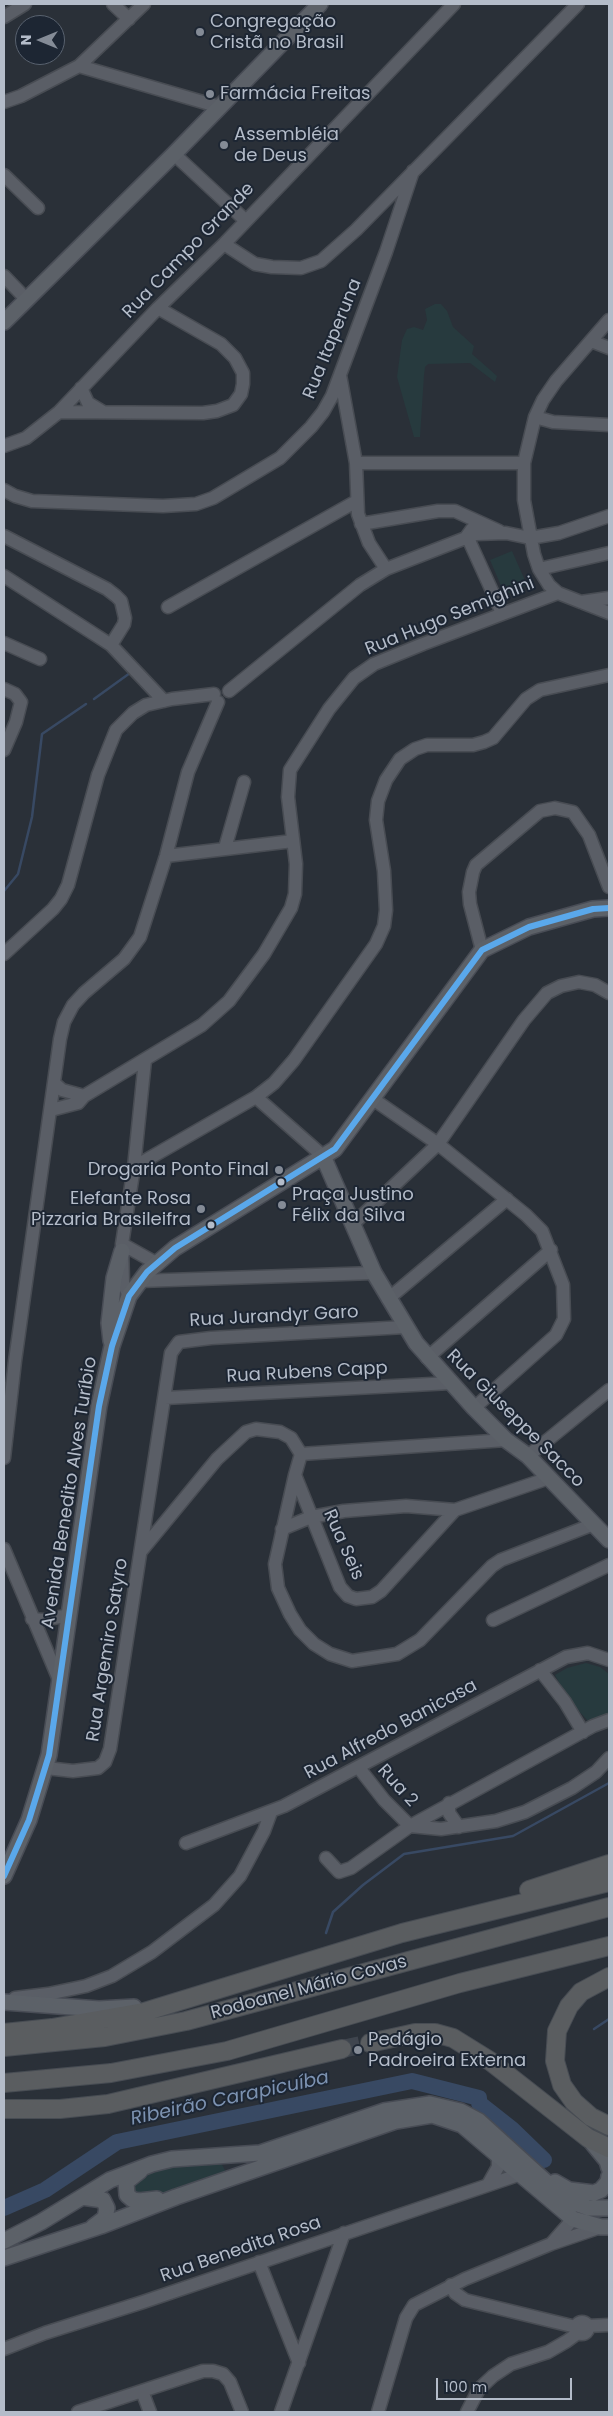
<!DOCTYPE html>
<html>
<head>
<meta charset="utf-8">
<style>
	body { margin:0 }
	#map { position:relative; width:613px; height:2416px; overflow:hidden; background:#2a3038; font-family:Poppins,sans-serif }
	canvas { display:block }
	.frame { position:absolute; inset:0; border:5px solid #b4bcc9; pointer-events:none }
	.north { position:absolute; left:15px; top:15px; width:50px; height:50px; box-sizing:border-box; background:#1d2633; border:1px solid #59626f; border-radius:50%; rotate:270deg; font-size:14px; font-weight:700; line-height:20px; text-align:center; color:#b4bcc9 }
	.north::after { content:''; display:block; margin:auto; width:18px; height:22px; background:#848b96; clip-path:polygon(50% 0,100% 100%,50% 72%,0 100%) }
	.scale { position:absolute; left:436px; top:2378px; width:136px; height:22px; box-sizing:border-box; border:2px solid #b4bcc9; border-top:0; padding-left:6px; font-size:15px; line-height:18px; white-space:nowrap; color:#b4bcc9; -webkit-text-stroke:4px #1d2633; paint-order:stroke }
</style>
</head>
<body>
<div id="map">
<canvas width="613" height="2416"></canvas>
<div class="frame"></div>
<div class="north">N</div>
<div class="scale">100 m</div>
</div>
<script>
const c = document.querySelector('canvas').getContext('2d');
c.lineJoin = 'round';
function fill(path, color) {
  c.fillStyle = color;
  c.fill(path, 'evenodd');
}
function shape(rows) {
  const path = new Path2D();
  for (const r of rows) {
    if (r.length === 3) {
      path.moveTo(r[0] + r[2], r[1]);
      path.arc(r[0], r[1], r[2], 0, 2 * Math.PI);
      continue;
    }
    path.moveTo(r[0], r[1]);
    for (let i = 2; i < r.length; i += 2) path.lineTo(r[i], r[i + 1]);
  }
  return path;
}
function trace(path, color, width, dash) {
  c.strokeStyle = color;
  c.lineWidth = width;
  c.lineCap = dash ? 'butt' : 'round';
  c.setLineDash(dash || []);
  c.stroke(path);
}
function write(font, color, halo, rows, align = 'center') {
  c.font = font + ' Poppins,sans-serif';
  c.lineWidth = 4;
  c.setLineDash([]);
  c.textBaseline = 'middle';
  c.strokeStyle = halo;
  c.fillStyle = color;
  for (const [text, x, y, turn = 0] of rows) {
    c.save();
    c.translate(x, y);
    c.rotate((+turn || 0) * Math.PI / 180);
    c.textAlign = isNaN(turn) ? turn : align;
    if (halo) c.strokeText(text, 0, 0);
    c.fillText(text, 0, 0);
    c.restore();
  }
}
fill(shape([
	[435,304,441,304,447,311,453,327,474,346,472,354,497,376,495,382,470,363,428,364,425,367,424,375,420,437,414,437,397,377,402,340,407,329,414,327,423,330,427,320,425,309],
	[512,551,527,585,505,595,490,560],
	[586,1663,600,1667,609,1674,609,1716,588,1721,568,1699,555,1675,567,1668],
	[221,2163,226,2172,164,2193,135,2195,131,2183,158,2168]
]), '#273a3e');
trace(shape([
	[94,699,130,673],
	[4,891,18,874,32,817,42,734,86,704],
	[326,1933,333,1912,363,1885,404,1854,513,1836,609,1783],
	[594,2029,609,2019]
]), '#384963', 2.5);
trace(shape([
	[4,2208,45,2190,117,2142,412,2081,479,2098,479,2103,512,2129,544,2160]
]), '#384963', 16);
trace(shape([
	[342,2049,370,2043]
]), '#3f454e', 18, [18, 9]);
const minor = shape([
	[113,4,129,19],
	[4,17,25,4],
	[79,66,220,107],
	[4,102,21,96,79,66,144,4],
	[174,154,245,220],
	[4,175,38,208],
	[224,244,255,264,272,267,301,268,321,261,356,230,578,4],
	[4,276,27,300],
	[609,320,556,381,543,400,535,417,524,463,524,500,534,554,539,569,549,585,558,593,609,613],
	[591,341,609,348],
	[340,375,356,463,358,514,369,543,386,569],
	[81,388,88,403,103,412],
	[59,412,203,413,217,411,233,405,241,394,243,384,243,373,235,358,221,344,158,308],
	[535,417,553,422,609,425],
	[4,446,26,438,59,412,158,308,224,244,454,4],
	[356,463,524,463],
	[4,490,15,496,32,501,163,506,196,504,213,498,280,458,311,427,323,412,332,396,386,252,413,171],
	[361,524,438,511,455,511,499,531],
	[472,529,467,536,502,613],
	[4,536,107,589,116,596,121,601,125,618,124,624,111,645],
	[539,569,609,553],
	[4,576,111,645,164,701],
	[581,602,609,598],
	[168,607,355,502],
	[4,643,40,659],
	[4,689,15,694,21,702,16,722,4,750],
	[229,691,360,585,386,569,476,534,506,533,530,538,559,533,609,516],
	[225,848,244,782],
	[166,856,293,841],
	[482,950,470,904,469,892,473,872,476,865,540,811,555,808,573,812,589,835,609,887],
	[4,954,53,909,61,899,68,885,98,775,116,730,133,713,146,705,172,699,214,694],
	[54,1083,62,1090,84,1096],
	[256,1097,323,1156],
	[373,1099,438,1144,526,1215,542,1231,563,1285,564,1319,556,1335,474,1408],
	[51,1110,78,1103,84,1096,202,1025,229,1001,264,954,291,908,295,894,296,864,288,797,290,770,329,709,354,678,374,664,423,644,558,593],
	[134,1167,256,1097,274,1083,294,1060,376,944,384,926,386,910,384,871,376,820,378,801,386,780,400,759,415,749,427,745,473,745,484,742,493,738,526,699,540,690,609,675],
	[352,1225,438,1144,524,1020,547,993,561,986,579,982,595,985,609,993],
	[122,1244,156,1263],
	[139,1281,374,1273],
	[129,1296,123,1283,122,1244,134,1167,145,1060],
	[388,1299,507,1199],
	[427,1358,551,1250],
	[165,1398,451,1383],
	[301,1454,295,1475,340,1587,348,1596,356,1599,372,1597,381,1591,455,1510],
	[301,1454,506,1440],
	[528,1456,609,1390],
	[4,1458,15,1361,60,1039,64,1022,73,1005,84,993,124,959,140,937,166,856,188,772,218,702],
	[295,1475,275,1564,278,1588,290,1614,300,1630,314,1644,330,1654,352,1661,397,1654,420,1640,492,1566,501,1560,594,1524],
	[282,1529,311,1517,344,1511,406,1506,455,1510,549,1478],
	[4,1549,60,1682],
	[142,1550,217,1459,246,1432,256,1429,280,1432,291,1438,301,1454],
	[32,1619,43,1620,70,1615],
	[493,1620,609,1565],
	[540,1670,565,1702,583,1732],
	[46,1768,73,1771,98,1768,105,1762,110,1749,171,1353,179,1342,211,1338,405,1327],
	[359,1768,384,1800,410,1826,441,1829,496,1821,525,1812,572,1788,596,1772,609,1758],
	[449,1803,449,1813,459,1827],
	[186,1843,284,1806,566,1657,588,1653,609,1660],
	[326,1858,339,1872,351,1868,410,1826,593,1726,609,1720],
	[15,1998,48,1994,86,1986,112,1976,152,1952,214,1905,240,1876,264,1831,271,1812],
	[489,2183,498,2167,498,2154],
	[552,2243,573,2219],
	[259,2262,299,2363],
	[451,2285,455,2293,465,2300,576,2327],
	[582,2328,6],
	[587,2326,609,2325],
	[4,2349,45,2333,143,2302,521,2174],
	[142,2391,150,2412],
	[78,2412,203,2371,213,2371,223,2374,230,2382,242,2412],
	[281,2412,344,2233],
	[378,2412,406,2318,414,2305,465,2279,551,2244,601,2227],
	[467,2412,479,2389,493,2376,511,2364,548,2352,567,2341,578,2333]
]);
const major = shape([
	[4,322,174,154,320,4],
	[323,1156,374,1273,416,1343,474,1408,506,1440,528,1456,609,1540],
	[111,1341,109,1323,114,1278,122,1251],
	[4,1876,29,1820,49,1755,99,1406,112,1346,129,1296,147,1272,175,1248,335,1149,482,950,529,927,593,909,609,908],
	[4,2002,99,2009,134,2007],
	[589,2139,607,2161,609,2168],
	[140,2171,126,2182,127,2195,133,2200,139,2201,157,2199],
	[555,2182,569,2190,594,2193,601,2190,608,2182,609,2176],
	[82,2197,103,2200,107,2208,105,2218,93,2227],
	[4,2241,41,2222,110,2180,152,2164,172,2159,260,2153,384,2111,430,2104,460,2111,479,2121,566,2200,589,2208,609,2208],
	[4,2258,101,2226,176,2197,396,2121,432,2115,462,2125,573,2219,601,2227,609,2227]
]);
const highway = shape([
	[529,1890,609,1864],
	[609,1977,581,1992,569,2006,557,2031,555,2061,562,2085,574,2102,591,2117,609,2126],
	[4,2033,52,2028,144,2012,402,1933,609,1882],
	[370,2043,415,2033,435,2033,453,2038,490,2061,588,2138,609,2148],
	[4,2047,105,2037,186,2021,609,1907],
	[4,2083,111,2073,227,2051,460,1983,609,1946],
	[4,2109,60,2109,108,2104,342,2049]
]);
trace(minor, '#484c53', 15);
trace(major, '#484c55', 18);
trace(highway, '#474c53', 20);
trace(minor, '#5a5e66', 12);
trace(major, '#5c6168', 15);
trace(highway, '#5a5d60', 18);
trace(shape([
	[4,1876,29,1820,49,1755,99,1406,112,1346,129,1296,147,1272,175,1248,335,1149,482,950,529,927,593,909,609,908]
]), '#5aa8eb', 6);
for (const [x, y, r, color] of [
	[200,32,5,"#848b96"],
	[210,94,5,"#848b96"],
	[224,145,5,"#848b96"],
	[279,1170,5,"#848b96"],
	[281,1182,4.5,"#b4bcc9"],
	[282,1205,5,"#848b96"],
	[201,1209,5,"#848b96"],
	[211,1225,4.5,"#b4bcc9"],
	[358,2050,5,"#848b96"]
]) {
  const dot = new Path2D();
  dot.arc(x, y, r, 0, 2 * Math.PI);
  c.fillStyle = color;
  c.fill(dot);
  trace(dot, '#1d2633', 2);
}
write('18px', '#b4bcc9', '#1d2633', [
	["Congregação",210,22],
	["Cristã no Brasil",210,43],
	["Farmácia Freitas",220,94],
	["Assembléia",234,135],
	["de Deus",234,156],
	["Drogaria Ponto Final",269,1170,"right"],
	["Praça Justino",292,1195],
	["Félix da Silva",292,1216],
	["Elefante Rosa",191,1199,"right"],
	["Pizzaria Brasileifra",191,1220,"right"],
	["Pedágio",368,2040],
	["Padroeira Externa",368,2061]
], 'left');
write('18px', '#b4bcc9', '#1d2633', [
	["Rua Campo Grande",189,251,-46],
	["Rua Itaperuna",333,339,-68],
	["Rua Hugo Semighini",450,617,-22],
	["Rua Jurandyr Garo",274,1317,-3],
	["Rua Rubens Capp",307,1373,-3],
	["Rua Giuseppe Sacco",515,1419,45],
	["Avenida Benedito Alves Turíbio",70,1493,-81],
	["Rua Seis",343,1545,66],
	["Rua Argemiro Satyro",108,1650,-81],
	["Rua Alfredo Banicasa",391,1730,-28],
	["Rua 2",397,1786,48],
	["Rodoanel Mário Covas",309,1988,-15],
	["Rua Benedita Rosa",241,2250,-19]
]);
write('italic 19px', '#7c92b1', '#1d2633', [
	["Ribeirão Carapicuíba",230,2099,-12]
]);
</script>
</body>
</html>
